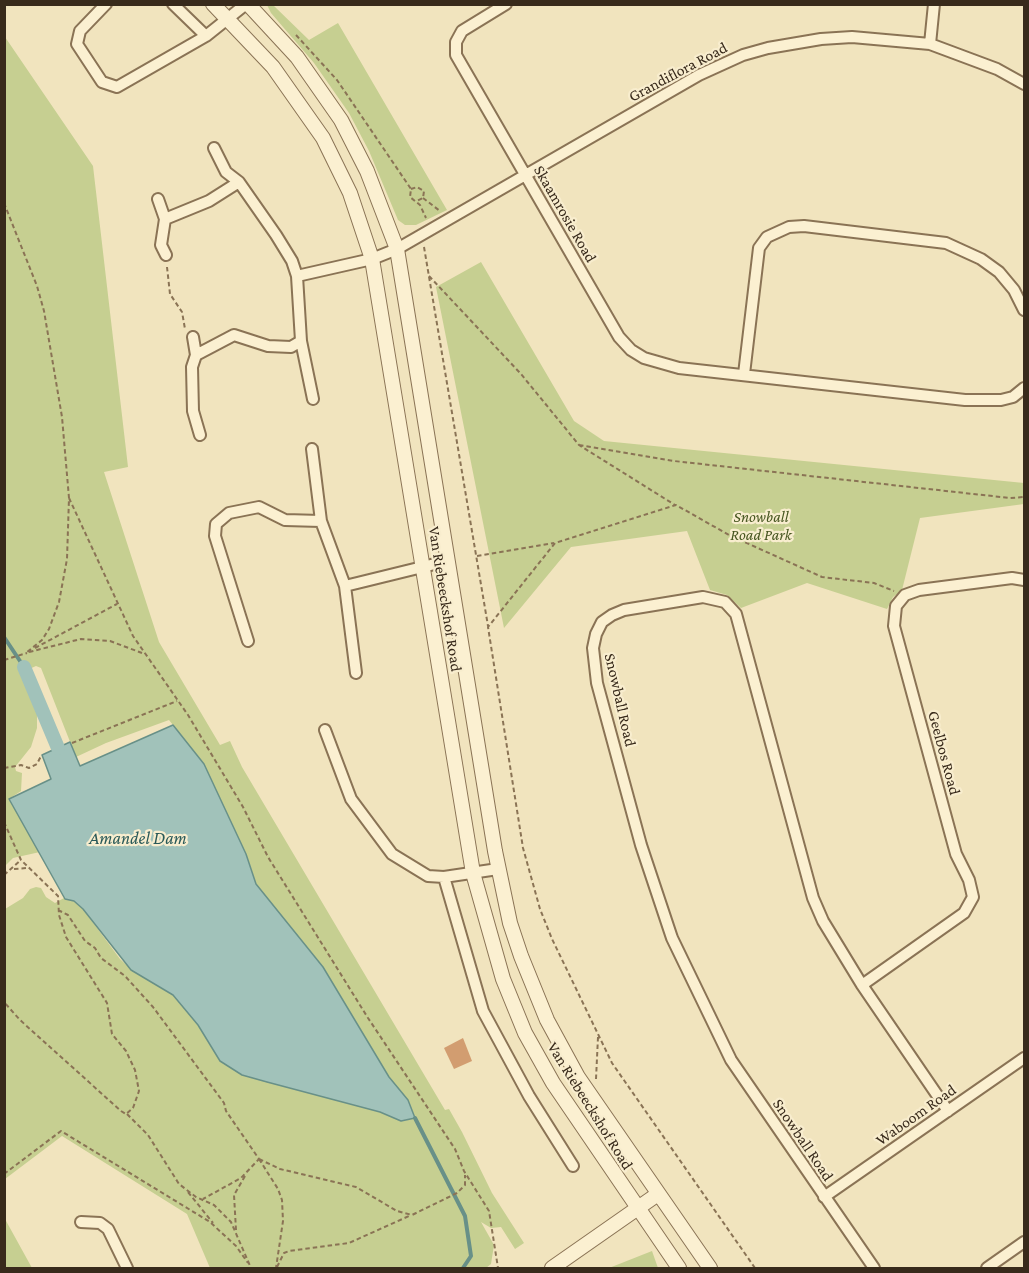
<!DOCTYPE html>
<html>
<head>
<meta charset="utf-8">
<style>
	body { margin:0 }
	#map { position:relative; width:1029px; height:1273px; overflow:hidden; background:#f1e4be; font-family:"Crimson Pro",serif }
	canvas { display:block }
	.frame { position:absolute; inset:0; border:6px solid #382a1b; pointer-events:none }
</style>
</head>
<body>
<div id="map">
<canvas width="1029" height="1273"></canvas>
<div class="frame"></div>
</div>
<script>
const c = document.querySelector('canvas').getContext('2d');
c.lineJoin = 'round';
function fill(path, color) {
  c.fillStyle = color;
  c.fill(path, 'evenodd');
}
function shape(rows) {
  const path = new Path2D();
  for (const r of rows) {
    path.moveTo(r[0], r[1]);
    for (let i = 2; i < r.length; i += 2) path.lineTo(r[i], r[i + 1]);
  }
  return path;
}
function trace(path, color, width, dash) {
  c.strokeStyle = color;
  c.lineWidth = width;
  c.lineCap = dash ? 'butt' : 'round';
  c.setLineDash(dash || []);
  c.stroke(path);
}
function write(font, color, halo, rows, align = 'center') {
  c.font = font + ' "Crimson Pro",serif';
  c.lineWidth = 4.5;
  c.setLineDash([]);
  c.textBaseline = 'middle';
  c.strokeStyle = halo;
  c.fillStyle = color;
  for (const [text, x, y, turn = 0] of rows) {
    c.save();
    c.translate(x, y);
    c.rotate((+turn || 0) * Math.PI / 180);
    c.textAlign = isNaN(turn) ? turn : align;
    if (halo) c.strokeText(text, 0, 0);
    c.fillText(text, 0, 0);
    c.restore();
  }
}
fill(shape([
	[267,5,273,5,309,40,338,23,447,210,416,225,405,225,398,220,369,151,349,113,314,63,271,13],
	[5,37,93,166,128,467,104,472,159,642,220,745,230,741,242,767,445,1110,449,1109,462,1132,492,1193,524,1243,515,1249,501,1227,491,1228,481,1222,494,1245,491,1264,486,1268,210,1268,187,1214,62,1136,5,1179,5,909,23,898,30,889,36,887,41,888,46,897,55,903,64,898,74,901,83,909,120,959,132,970,173,995,198,1025,220,1061,242,1075,380,1112,401,1121,415,1118,408,1100,389,1077,323,967,256,884,246,854,204,764,169,720,106,743,76,757,41,668,36,666,27,670,27,683,37,712,37,728,31,747,15,767,16,771,22,773,21,791,9,799,40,852,13,858,5,866],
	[481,262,574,421,604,441,1024,483,1024,504,920,518,902,590,893,597,887,609,807,583,741,608,727,595,710,590,687,531,571,547,504,628,436,287],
	[4,1219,5,1219,32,1268,5,1268],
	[652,1251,658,1268,609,1268]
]), '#c6cf91');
const water = shape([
	[173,725,204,764,246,854,256,884,323,967,389,1077,408,1100,415,1118,401,1121,380,1112,267,1082,242,1075,220,1061,198,1025,173,995,131,970,83,909,74,901,65,899,9,799,51,779,42,755,70,742,80,766,173,725]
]);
fill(water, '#a1c2ba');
trace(water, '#689088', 1.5);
trace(shape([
	[4,637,24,667],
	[415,1118,465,1216,471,1256,463,1268]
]), '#689088', 4);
trace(shape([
	[24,667,58,748]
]), '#a1c2ba', 14);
fill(shape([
	[463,1038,472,1061,454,1069,444,1048]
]), '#d29d70');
const minor = shape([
	[106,4,80,31,77,44,102,82,117,87,206,36,246,4],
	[173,4,206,36],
	[506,4,462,31,456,42,456,55,619,337,631,350,644,358,679,368,965,400,1001,400,1013,397,1024,388],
	[930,44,934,4],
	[214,148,226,172,239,182,276,235,292,261,297,276,372,259,397,249,699,75,743,55,768,48,821,39,852,37,930,44,997,69,1024,84],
	[158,199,165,219,161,245,166,255],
	[165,219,209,201,239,182],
	[297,276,301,341,313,399],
	[193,337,196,355,192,367,193,411,200,435],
	[196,355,234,335,268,346,291,347,301,341],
	[744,374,759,248,767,237,789,227,804,226,946,243,981,259,999,272,1014,290,1024,310],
	[312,449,321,521,345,586,356,673],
	[345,586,447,561],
	[248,641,215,536,216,524,229,513,259,507,285,520,321,521],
	[325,730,351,799,392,854,428,876,444,877,498,869],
	[444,877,483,1011,529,1096,573,1166],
	[862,985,964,913,973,897,969,880,956,854,894,626,896,606,905,595,919,590,1012,578,1024,580],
	[824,1197,1024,1058],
	[81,1222,100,1223,108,1229,127,1268],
	[874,1268,731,1060,672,938,641,845,597,683,593,648,596,634,602,622,612,615,624,610,703,597,725,602,736,614,813,898,823,921,862,985,948,1111],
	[987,1268,1024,1242]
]);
const tertiary = shape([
	[213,4,273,67,323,138,350,193,372,259,473,873,503,979,525,1033,553,1083,679,1268],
	[248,4,297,57,341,120,367,171,397,249,495,851,510,923,521,956,547,1020,578,1077,710,1268],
	[552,1268,658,1194]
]);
trace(minor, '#8a7355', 14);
trace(tertiary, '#8a7355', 16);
trace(shape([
	[296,35,337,80,411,189,410,197,420,205,426,218],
	[411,189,417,187,424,191,423,198,417,201],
	[423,198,440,211],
	[4,203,37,286,44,311,62,417,69,498,67,559,59,602,49,629,42,640,26,653],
	[424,247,488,626],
	[167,267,170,294,182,312,185,329],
	[429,276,521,374,579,445,675,505],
	[579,445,674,461,1010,498,1024,497],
	[69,498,133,636,188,715,243,807,268,857,368,1018,455,1149,464,1171,489,1211,498,1268],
	[477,556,554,543],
	[35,648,117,604],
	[29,652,81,639,110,641,142,653],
	[4,660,27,653],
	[72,743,177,701],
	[4,768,21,765,29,768,37,764,41,756],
	[4,822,21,860,58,896,59,915,66,937,107,1003,112,1034,126,1051,135,1070,139,1091,133,1108,126,1114,121,1111,20,1020,4,1002],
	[14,869,27,868],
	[4,875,21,860],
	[58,910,68,915,85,941,95,948,101,958,125,976,153,1007,224,1103,226,1111,259,1159,241,1178,203,1199],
	[596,1079,598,1037],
	[127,1114,148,1135,179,1184,196,1197,214,1205,231,1222,251,1268],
	[259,1159,280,1169,356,1187,397,1211,412,1215,457,1193,465,1185,465,1175],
	[259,1159,278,1189,282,1200,283,1221,276,1268],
	[4,1174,61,1131,210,1222,236,1246,248,1263],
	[188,1192,213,1223],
	[236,1230,234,1195,245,1176],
	[277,1267,284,1253,289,1251,349,1243,409,1216],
	[755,1268,612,1063,552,939,540,909,523,848,488,627,555,543,676,505,729,535,822,577,874,583,894,591]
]), '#8a7355', 2, [4.5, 3]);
trace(minor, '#fbf0d1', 10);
trace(tertiary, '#fbf0d1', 14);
write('16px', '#382a1b', '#f8edce', [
	["Grandiflora Road",678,72,-28],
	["Skaamrosie Road",565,214,60],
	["Van Riebeeckshof Road",445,599,81],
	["Snowball Road",620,700,77],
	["Geelbos Road",944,753,75],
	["Van Riebeeckshof Road",590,1106,58],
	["Waboom Road",916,1115,-35],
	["Snowball Road",803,1140,56]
]);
write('italic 16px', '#475620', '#f8edce', [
	["Snowball",761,517],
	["Road Park",761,535]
]);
write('italic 18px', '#295958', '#f8edce', [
	["Amandel Dam",138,838]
]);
</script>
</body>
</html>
